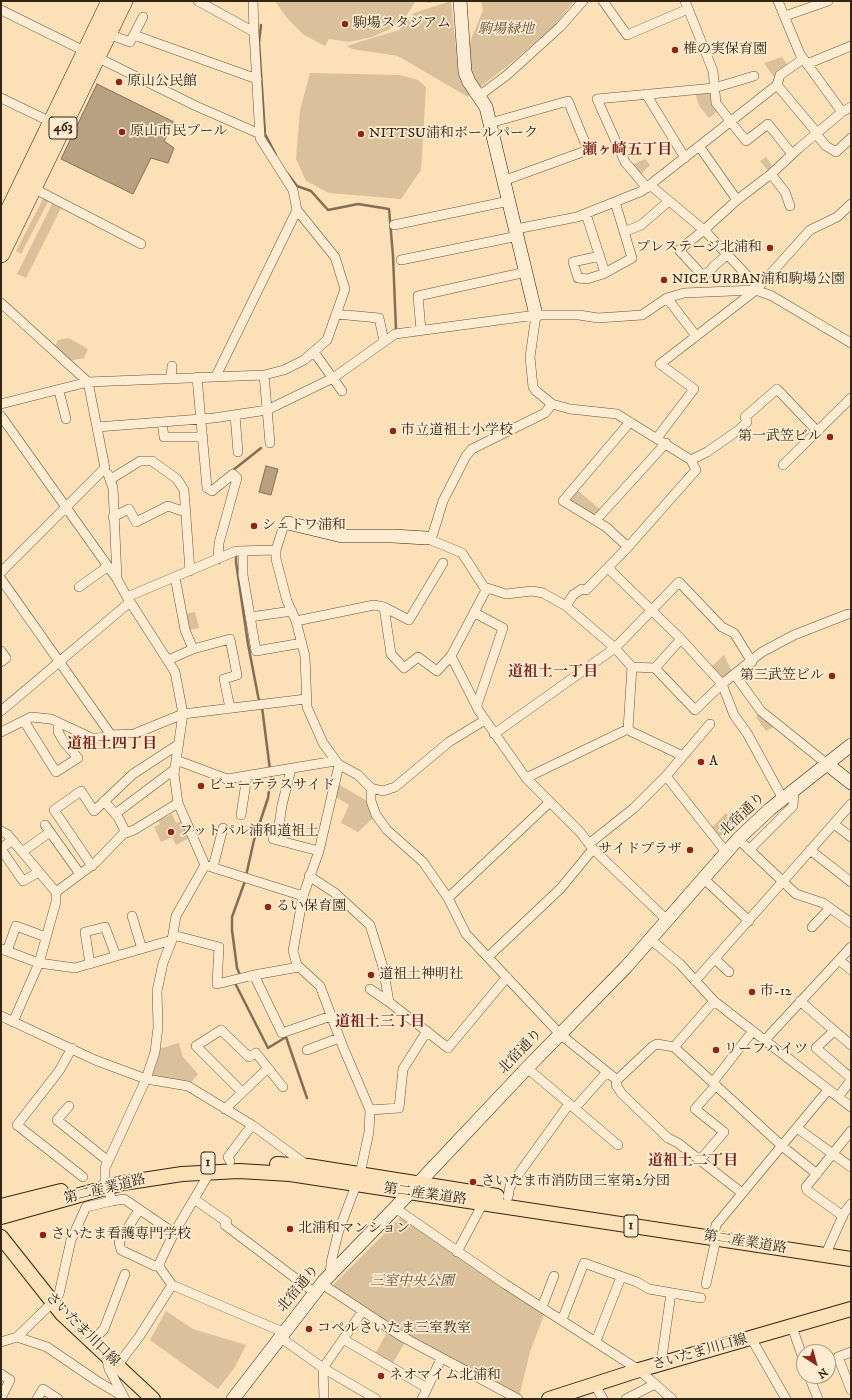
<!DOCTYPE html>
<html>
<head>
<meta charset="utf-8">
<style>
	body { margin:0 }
	#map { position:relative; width:852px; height:1400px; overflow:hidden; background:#fce1b8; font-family:"IM FELL DW Pica",serif }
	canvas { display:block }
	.frame { position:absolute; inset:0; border:2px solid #332512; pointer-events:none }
	.north { position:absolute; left:796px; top:1344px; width:40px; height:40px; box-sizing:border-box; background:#fdecd1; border:1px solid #ac9c85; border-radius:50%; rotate:144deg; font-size:11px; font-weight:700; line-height:16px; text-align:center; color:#332512 }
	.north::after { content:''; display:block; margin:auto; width:14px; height:18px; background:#8f2418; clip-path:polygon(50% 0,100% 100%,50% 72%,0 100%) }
</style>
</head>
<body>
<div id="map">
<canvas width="852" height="1400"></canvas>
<div class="frame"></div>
<div class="north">N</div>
</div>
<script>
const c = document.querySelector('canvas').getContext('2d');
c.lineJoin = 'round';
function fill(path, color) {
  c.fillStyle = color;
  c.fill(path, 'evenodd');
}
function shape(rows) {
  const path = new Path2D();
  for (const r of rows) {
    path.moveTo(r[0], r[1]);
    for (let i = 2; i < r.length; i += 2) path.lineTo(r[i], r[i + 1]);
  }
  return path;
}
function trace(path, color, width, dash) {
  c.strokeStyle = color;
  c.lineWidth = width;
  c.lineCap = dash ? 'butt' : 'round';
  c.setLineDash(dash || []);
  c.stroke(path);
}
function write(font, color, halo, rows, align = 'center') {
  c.font = font + ' "IM FELL DW Pica","Noto Serif JP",serif';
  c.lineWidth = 3.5;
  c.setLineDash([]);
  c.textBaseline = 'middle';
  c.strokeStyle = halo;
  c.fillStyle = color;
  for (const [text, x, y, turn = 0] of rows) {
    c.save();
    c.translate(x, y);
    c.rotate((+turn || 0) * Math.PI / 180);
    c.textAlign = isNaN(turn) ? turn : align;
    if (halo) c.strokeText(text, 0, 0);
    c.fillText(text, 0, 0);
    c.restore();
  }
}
fill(shape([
	[275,1,432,1,431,3,416,1,404,19,390,29,372,37,349,42,329,39,325,46,304,35,287,18],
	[451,1,458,69,464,87,470,94,468,97,398,56,352,49,346,46,399,30,414,13],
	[481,1,574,1,556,24,510,64,479,88,472,78,468,47,483,10],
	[782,57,789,67,776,80,764,63],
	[310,73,400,75,418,80,426,87,421,170,401,199,329,193,306,181,296,159,300,110],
	[710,91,712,104,717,112,709,118,699,106,695,92],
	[766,157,773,167,768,171,760,161],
	[645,159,650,165,641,174,631,165],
	[44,197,49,200,21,254,16,251],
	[52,204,61,208,26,278,17,274],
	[69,338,88,349,84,358,69,361,55,346,58,340],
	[576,489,602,511,596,518,567,500],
	[195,612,199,628,190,630,185,614],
	[724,655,731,670,732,675,725,681,711,667],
	[758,714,773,727,766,731,756,717],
	[338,784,369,802,373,818,358,832,341,823,349,805,334,796],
	[726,813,735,822,720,836,712,827],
	[172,814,176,823,181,821,189,838,176,845,172,837,161,842,154,827,160,824,158,821],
	[179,1043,183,1057,198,1074,190,1084,152,1077,150,1074,159,1049],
	[402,1216,545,1312,530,1352,519,1397,404,1335,331,1287],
	[166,1311,193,1329,246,1345,235,1367,218,1389,150,1340],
	[387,1332,405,1342,392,1365,375,1354]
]), '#dac19c');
const water = shape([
	[97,84,174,122,164,141,174,148,168,163,151,158,133,194,61,159,97,84],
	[266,466,278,469,271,495,259,492,266,466]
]);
fill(water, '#b8a180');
trace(water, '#836f54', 1);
trace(shape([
	[261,25,259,42,265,134,276,155],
	[287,173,297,186,311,191,328,210,358,204,389,209,393,256,396,330],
	[232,471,261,448],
	[236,556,236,562,248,644,259,701],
	[262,707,270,770],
	[246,876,254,840,268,798,271,776],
	[240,975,237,968,232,930,232,917,245,881],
	[235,983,268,1048,286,1037,307,1098]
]), '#836f54', 2.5);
const street = shape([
	[253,1,254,32],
	[603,1,627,35,688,9],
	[685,1,713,71,716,103,746,141,768,124,792,154],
	[778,1,800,54,842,112],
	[1,10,196,106,260,134],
	[785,16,828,1],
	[108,34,130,42,143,17],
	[134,35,257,79],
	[807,64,851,46],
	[777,85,817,133],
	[646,94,685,158],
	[479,96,507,75,560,27,583,1],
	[1,98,51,122],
	[490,123,568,101,588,150,503,181],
	[816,134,826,146,836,152,851,138],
	[699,146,737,200],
	[771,174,785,192,790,206],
	[650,185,704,230,758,287],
	[31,187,141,244],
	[647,188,625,162,597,99,714,88,754,76],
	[586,214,605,273],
	[394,225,509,201],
	[516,229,577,217,642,191,777,85,780,75,803,59],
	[624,232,641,225,669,201],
	[728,254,714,266,709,272,702,275,679,250,704,230,737,200,771,174,799,148,842,112,851,107],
	[600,256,573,262,578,278,587,279,603,274,632,258,615,202],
	[401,260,518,236],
	[667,298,696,336],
	[1,303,88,382,105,468,1,572],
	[336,314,379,318,384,341],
	[536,315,530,357,533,387,536,391,552,404,570,409,617,414,691,460,696,470,628,547,586,590,582,589,573,595,566,606],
	[421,330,418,296,526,272],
	[314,352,342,391],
	[264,375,270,443],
	[216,376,297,210],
	[197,377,207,488,212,491,233,474,237,478,219,543,218,559],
	[171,378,172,366],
	[59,391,66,419],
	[1,404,88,382,264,375,284,370,304,360,327,340,345,289,335,257,297,210,293,190,260,138,254,32,198,1],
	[235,415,238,452],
	[1,416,117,579,127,597,175,672,183,714,174,774,178,803,134,830,123,834,95,863,56,892],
	[162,422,164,437,203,437],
	[97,427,214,418,267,410,333,378,395,334,536,315,579,315,598,318,642,315,667,298,684,293,756,290,772,296,851,343],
	[657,438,694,389,660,364,756,290,810,230,837,217,851,204],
	[691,460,707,452,740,429,747,422,745,417,777,389,817,431],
	[783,465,851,398],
	[108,474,113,488,117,579],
	[111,479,140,461,152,461,177,479,184,490,190,571],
	[113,517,129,509,136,522,168,506,185,512],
	[596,520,666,443],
	[288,523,283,528,276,550,276,559,287,601,296,621,305,656,307,707,323,743,339,765,319,851,303,896,293,951,297,965,320,986,343,1047,370,1110,369,1132,360,1174],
	[426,538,462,553,484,587,506,594,532,591,543,593,566,606,615,648,632,667,628,729,632,732,683,756],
	[431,540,443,501,466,456,472,449,545,413,552,404],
	[628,547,606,527,563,501,630,422],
	[243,551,243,575,256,651,302,643],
	[443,563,409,620,384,607,391,654,404,668,418,657,437,671,451,656],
	[608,568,681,639,722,684,734,715,747,733,783,799],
	[1,579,111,735],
	[79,587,107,567],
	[487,588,451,656,479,711,526,778,580,832,593,849,667,920],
	[127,597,236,551,276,550],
	[475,613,503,628,477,705],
	[250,617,292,611],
	[296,621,374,605,384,607],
	[193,649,230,639,237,675,224,679,230,708],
	[1,651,6,658,1,662],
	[168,660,193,649,185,630,175,577],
	[632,667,655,668,695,710,722,684,762,652,794,635,848,614],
	[655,668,681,639],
	[735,675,761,711,827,764],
	[1,711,130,602],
	[24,721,56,772,78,758,64,742,58,732,58,723],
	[1,732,31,717,51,719,94,739,111,735,134,734,183,714,306,699],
	[494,734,615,648,679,582,722,627,734,633,752,662],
	[176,760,227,779,335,761],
	[338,764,358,775,371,788,371,801,376,815,387,830,423,862,448,898,466,934,560,1034,617,1080],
	[666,776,726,852],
	[526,778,628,729],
	[371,788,383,791,395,787,449,742,485,720],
	[104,801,118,817,126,833],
	[178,803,205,865],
	[115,814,175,769],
	[241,815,247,776],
	[834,824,851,837],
	[45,825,80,874],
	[1,831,7,834,56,892,56,902,39,963,13,1022],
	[273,839,319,851],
	[738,839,796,894,823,903,851,923],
	[12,840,1,849,23,881,39,872],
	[281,841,278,832,282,805,291,769],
	[590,843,634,808,666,776,710,724],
	[749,850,793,806,794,791],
	[810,850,851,882],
	[22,852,50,832],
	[92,866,54,810,81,791,94,811,133,774,179,744],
	[213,867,223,828],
	[309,876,335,893,370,925,383,967,389,1002,448,1048,507,977],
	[703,878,749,921],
	[448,898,550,802],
	[132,916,142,949],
	[812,927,830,908],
	[173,935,219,947,217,984,254,975],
	[650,939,680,964,714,1001,851,1107],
	[1,949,39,963,75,968,172,940],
	[7,951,16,926,46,937],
	[488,957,561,888,593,849],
	[715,959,729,972],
	[839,960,851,970],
	[90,964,85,932,105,927,116,956],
	[299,967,254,975,282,1033,331,1016],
	[695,981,851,804],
	[370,989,389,1002],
	[714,1001,674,1047,782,1146,817,1174],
	[800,1001,851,1045],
	[1,1016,95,1060,146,1079,188,1086,252,1125,308,1166],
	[834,1031,816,1048,851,1078],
	[764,1041,851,947],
	[674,1047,657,1044,653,1046,617,1080,616,1085,622,1094,668,1138,678,1143,742,1193],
	[72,1048,59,1071,17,1125,83,1177],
	[307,1050,339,1038],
	[527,1068,618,1145],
	[713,1082,752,1032],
	[242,1092,196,1046,221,1030,249,1057,256,1053,268,1068],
	[838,1097,851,1080],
	[69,1106,57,1120,108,1161],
	[575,1108,607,1072],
	[225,1109,268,1068,283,1087],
	[370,1110,399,1108,403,1069,427,1031],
	[797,1128,851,1167],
	[700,1160,724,1132,695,1109,716,1085],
	[230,1161,228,1157,252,1125],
	[508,1197,510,1186,569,1104],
	[194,1199,227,1222,225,1225,315,1293],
	[112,1201,124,1199,174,1233],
	[395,1208,505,1284,639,1370,672,1399],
	[139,1210,119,1242,121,1250,155,1266,160,1266],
	[843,1216,807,1190,806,1187,851,1131],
	[715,1230,716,1225,828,1090],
	[828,1249,844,1213,851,1204],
	[457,1252,483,1203],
	[330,1276,331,1263,338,1233,356,1185],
	[322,1284,401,1336,518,1399],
	[706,1284,716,1239],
	[172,1285,160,1268,160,1262,174,1233,210,1172],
	[542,1307,554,1276],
	[562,1320,584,1263,637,1282,649,1289,701,1298],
	[792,1327,804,1361],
	[17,1337,47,1347,97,1381,124,1397],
	[280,1337,323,1368,376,1399],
	[751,1338,786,1399],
	[343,1339,427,1388],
	[596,1341,621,1277],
	[1,1342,17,1337,53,1302,59,1294,71,1240,86,1207,112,1201,105,1180,105,1168,146,1079,155,1052,158,1027,157,991,163,963,172,940,176,916,205,865,303,896],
	[92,1342,104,1329,125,1274],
	[851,1352,838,1357,851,1390],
	[106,1356,109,1369,125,1399],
	[661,1364,671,1293],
	[117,1366,139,1337,172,1285,283,1332],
	[1,1374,10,1380,1,1398],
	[809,1376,818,1399],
	[595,1385,603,1399],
	[37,1399,43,1389,58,1399],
	[324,1399,323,1368,362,1312],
	[422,1399,441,1359],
	[626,1399,655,1384]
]);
const secondary = shape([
	[460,1,465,72,469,82,486,107,536,315],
	[288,523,342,536,393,536,426,538],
	[827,764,851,783],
	[233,1399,324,1281,395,1208,527,1068,626,967,738,839,770,809,851,745]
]);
const primary = shape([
	[277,1164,308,1166,497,1196],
	[1,1206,61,1191],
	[1,1217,123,1183,182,1174,239,1171,290,1174,851,1259],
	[1,1237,62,1314,153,1399],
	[549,1399,639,1370,851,1309]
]);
const highway = shape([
	[1,227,110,1],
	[1,254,124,1]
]);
trace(street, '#65543c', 10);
trace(secondary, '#332512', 14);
trace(primary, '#332512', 16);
trace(highway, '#332512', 18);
trace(street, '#fdecd1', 9);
trace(secondary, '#fdecd1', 13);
trace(primary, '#fce1b8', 14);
trace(highway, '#fce1b8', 17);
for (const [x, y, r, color] of [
	[345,24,4,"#8f2418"],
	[675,50,4,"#8f2418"],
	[119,82,4,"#8f2418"],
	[122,132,4,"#8f2418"],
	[361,134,4,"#8f2418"],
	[770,248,4,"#8f2418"],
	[664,280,4,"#8f2418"],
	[393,431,4,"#8f2418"],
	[830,437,4,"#8f2418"],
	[254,526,4,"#8f2418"],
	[832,676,4,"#8f2418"],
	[701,762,4,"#8f2418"],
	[201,786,4,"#8f2418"],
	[171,832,4,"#8f2418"],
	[690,850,4,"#8f2418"],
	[268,907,4,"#8f2418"],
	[371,975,4,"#8f2418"],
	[752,992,4,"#8f2418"],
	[716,1050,4,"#8f2418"],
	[473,1182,4,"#8f2418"],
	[290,1229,4,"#8f2418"],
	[43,1235,4,"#8f2418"],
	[309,1329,4,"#8f2418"],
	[381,1376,4,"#8f2418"]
]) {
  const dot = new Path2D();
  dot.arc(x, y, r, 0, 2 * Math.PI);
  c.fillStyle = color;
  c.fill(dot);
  trace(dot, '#fdecd1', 1.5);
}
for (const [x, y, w] of [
	[63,128,28],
	[208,1163,14],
	[631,1226,14]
]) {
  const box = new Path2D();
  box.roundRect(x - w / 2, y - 11, w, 22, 3);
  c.fillStyle = '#fdecd1';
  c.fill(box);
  trace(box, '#332512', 1);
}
write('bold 13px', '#332512', null, [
	["463",63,128],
	["1",208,1163],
	["1",631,1226]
]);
write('14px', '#332512', '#fdecd1', [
	["駒場スタジアム",353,24],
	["椎の実保育園",683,50],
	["原山公民館",127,82],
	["原山市民プール",130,132],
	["NITTSU浦和ボールパーク",369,134],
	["プレステージ北浦和",762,248,"right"],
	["NICE URBAN浦和駒場公園",672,280],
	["市立道祖土小学校",401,431],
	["第一武笠ビル",822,437,"right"],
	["シェトワ浦和",262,526],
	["第三武笠ビル",824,676,"right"],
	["A",709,762],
	["ビューテラスサイド",209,786],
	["フットパル浦和道祖土",179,832],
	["サイドプラザ",682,850,"right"],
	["るい保育園",276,907],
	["道祖土神明社",379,975],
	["市-12",760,992],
	["リーフハイツ",724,1050],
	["さいたま市消防団三室第2分団",481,1182],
	["北浦和マンション",298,1229],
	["さいたま看護専門学校",51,1235],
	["コペルさいたま三室教室",317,1329],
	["ネオマイム北浦和",389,1376]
], 'left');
write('italic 14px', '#5d4c34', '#fdecd1', [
	["駒場緑地",506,30],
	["三室中央公園",412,1282]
]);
write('14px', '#332512', '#fdecd1', [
	["北宿通り",743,815,-43],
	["北宿通り",521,1052,-46],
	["第二産業道路",105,1190,-14],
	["第二産業道路",425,1195,8],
	["第二産業道路",745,1243,9],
	["北宿通り",299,1289,-50],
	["さいたま川口線",82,1330,45],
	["さいたま川口線",700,1353,-16]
]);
write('bold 15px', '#7a1f14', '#fdecd1', [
	["瀬ヶ崎五丁目",627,151],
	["道祖土一丁目",553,673],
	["道祖土四丁目",112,745],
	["道祖土三丁目",380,1023],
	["道祖土二丁目",693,1162]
]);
</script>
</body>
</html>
